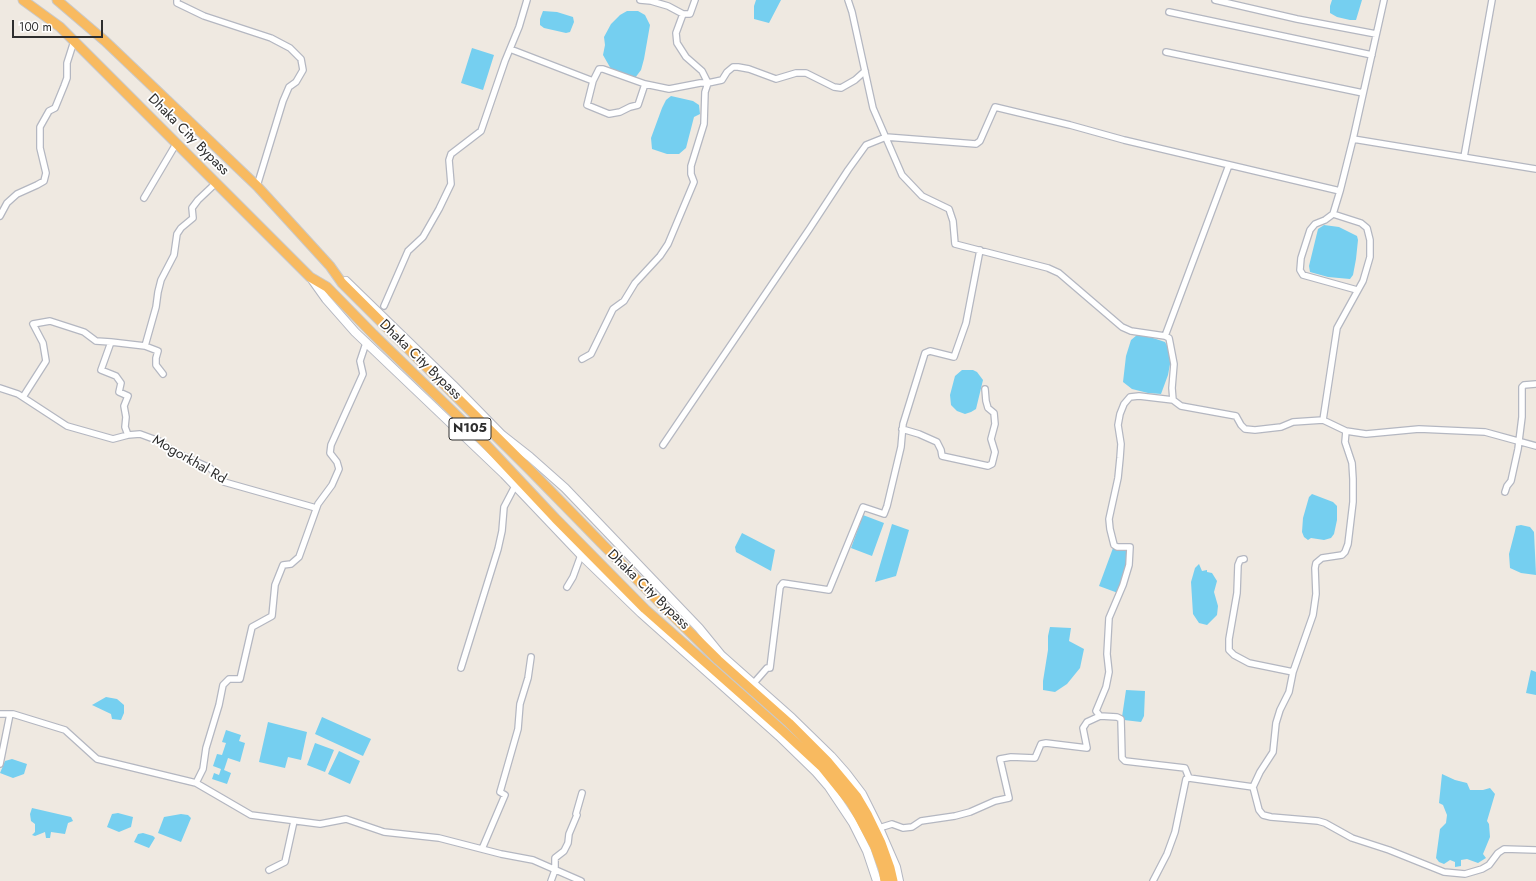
<!DOCTYPE html>
<html>
<head>
<meta charset="utf-8">
<style>
	body { margin:0 }
	#map { position:relative; width:1536px; height:881px; overflow:hidden; background:#efe9e1; font-family:Jost,sans-serif }
	canvas { display:block }
	.scale { position:absolute; left:12px; top:20px; width:91px; height:18px; box-sizing:border-box; border:2px solid #2e2e2e; border-top:0; padding-left:5px; font-size:12px; line-height:14px; white-space:nowrap; color:#2e2e2e; -webkit-text-stroke:3px #fff; paint-order:stroke }
</style>
</head>
<body>
<div id="map">
<canvas width="1536" height="881"></canvas>
<div class="scale">100 m</div>
</div>
<script>
const c = document.querySelector('canvas').getContext('2d');
c.lineJoin = 'round';
function fill(path, color) {
  c.fillStyle = color;
  c.fill(path, 'evenodd');
}
function shape(rows) {
  const path = new Path2D();
  for (const r of rows) {
    path.moveTo(r[0], r[1]);
    for (let i = 2; i < r.length; i += 2) path.lineTo(r[i], r[i + 1]);
  }
  return path;
}
function trace(path, color, width, dash) {
  c.strokeStyle = color;
  c.lineWidth = width;
  c.lineCap = dash ? 'butt' : 'round';
  c.setLineDash(dash || []);
  c.stroke(path);
}
function write(font, color, halo, rows, align = 'center') {
  c.font = font + ' Jost,sans-serif';
  c.lineWidth = 3.5;
  c.setLineDash([]);
  c.textBaseline = 'middle';
  c.strokeStyle = halo;
  c.fillStyle = color;
  for (const [text, x, y, turn = 0] of rows) {
    c.save();
    c.translate(x, y);
    c.rotate((+turn || 0) * Math.PI / 180);
    c.textAlign = isNaN(turn) ? turn : align;
    if (halo) c.strokeText(text, 0, 0);
    c.fillText(text, 0, 0);
    c.restore();
  }
}
fill(shape([
	[756,0,781,0,769,23,754,19,754,6],
	[1332,0,1362,0,1356,20,1350,20,1337,17,1330,13,1330,6],
	[543,11,557,12,573,17,574,22,570,32,566,33,544,28,540,25,540,19],
	[627,11,638,11,645,15,650,25,644,59,641,70,635,78,611,69,603,55,605,45,604,37,611,24,620,15],
	[472,48,494,55,483,90,461,83],
	[671,96,693,101,699,105,700,114,694,117,686,148,679,154,667,154,652,149,651,138,662,108,666,100],
	[1324,225,1339,227,1357,236,1358,240,1356,259,1353,275,1350,279,1328,277,1310,272,1309,266,1318,229],
	[1137,335,1153,338,1165,342,1170,351,1171,359,1168,375,1161,394,1148,393,1132,389,1123,382,1126,356,1131,340],
	[962,370,973,370,977,372,983,380,976,409,971,412,965,414,957,411,951,405,950,395,955,376],
	[1312,494,1333,502,1337,506,1337,520,1334,534,1331,538,1324,540,1311,538,1308,540,1304,537,1302,532,1303,518,1309,497],
	[863,515,884,523,872,556,851,548],
	[892,524,909,530,896,576,875,582],
	[1521,525,1530,527,1534,532,1536,575,1521,573,1510,568,1509,554,1515,531,1516,526],
	[742,533,775,550,771,571,736,552,735,547],
	[1113,548,1127,549,1129,552,1128,563,1118,593,1099,586],
	[1199,564,1202,571,1207,570,1207,572,1212,573,1217,581,1214,592,1218,606,1217,615,1207,625,1199,623,1193,614,1191,582,1195,568],
	[1050,627,1071,628,1069,641,1084,649,1080,668,1067,684,1055,692,1043,690,1043,681,1048,650,1048,636],
	[1531,670,1536,672,1536,695,1526,693],
	[1126,690,1145,691,1144,716,1141,722,1124,720,1122,717],
	[106,697,117,699,124,705,124,713,121,720,112,719,111,714,92,705],
	[322,717,371,739,363,756,315,734],
	[268,722,307,732,301,760,288,757,285,768,259,762],
	[226,730,241,735,239,741,245,743,240,762,228,758,224,770,231,773,227,784,212,779,214,773,219,775,221,769,213,766,217,754,222,755,226,743,222,742],
	[315,743,334,750,325,772,307,765],
	[339,751,360,761,350,784,328,774],
	[12,759,27,764,24,774,13,778,0,773,5,761],
	[1442,774,1455,780,1467,783,1470,790,1483,790,1490,788,1495,794,1487,821,1489,824,1490,837,1483,854,1486,858,1478,863,1467,859,1461,860,1461,866,1455,867,1455,862,1450,860,1444,864,1439,862,1436,858,1440,829,1446,823,1447,815,1443,805,1439,803],
	[32,808,71,817,73,821,68,823,65,834,51,832,50,838,46,838,45,832,35,836,32,835,35,832,35,824,31,821,30,814],
	[118,813,133,817,131,827,119,832,107,827,112,814],
	[181,814,188,815,191,818,181,842,158,833,164,817],
	[143,833,153,836,155,838,149,848,134,842,138,834]
]), '#75cff0');
const minor = shape([
	[177,0,177,3,204,16,271,38,290,48,301,59,303,70,296,82,289,87,283,101,257,186],
	[640,0,651,1,668,6,683,14,690,14,695,0],
	[848,0,852,12,873,108,902,175,922,196,949,209,953,221,955,244,1048,268,1059,273,1122,327,1131,331,1165,336,1169,338,1170,343,1174,364,1172,388,1173,400,1181,406,1236,416,1241,425,1245,429,1255,430,1281,427,1293,422,1323,420,1346,431,1366,434,1419,429,1485,432,1536,446],
	[1215,0,1297,19,1376,34],
	[1169,12,1372,55],
	[510,49,593,81,599,69,603,69,645,84,669,89,700,83,708,83,702,71,686,57,677,43,676,33,683,14],
	[1166,52,1363,93],
	[593,81,587,105,609,114,620,112,630,107,638,105,645,84],
	[1353,139,1384,0],
	[1464,157,1492,0],
	[144,198,176,144],
	[1333,214,1325,220,1315,224,1310,230,1301,258,1300,270,1303,275,1357,290],
	[0,216,7,203,17,194,37,185,44,181,46,173,40,148,40,127,49,111,55,108,64,86,67,78,67,63,74,41],
	[384,306,408,251,423,237,439,209,451,184,449,160,451,154,481,131,505,61,519,27,527,0],
	[1165,336,1229,165],
	[582,359,591,354,613,309,624,301,635,283,660,256,668,244,694,182,691,174,691,166,704,124,705,92,708,83,722,80,727,72,733,67,738,67,749,69,776,79,796,73,806,73,834,87,841,88,855,80,865,71],
	[163,374,156,365,156,358,158,351,145,346,156,307,158,292,161,280,174,255,177,234,181,228,193,218,192,208,198,200,216,183],
	[0,388,18,394,67,426,113,439,128,435,140,434,159,441,172,451,210,468,224,482,316,508],
	[23,397,46,361,43,343,33,324,50,321,84,332,96,341,111,342],
	[1173,400,1139,396,1130,397,1124,404,1120,414,1118,425,1121,444,1120,458,1118,478,1109,519,1110,529,1114,545,1117,547,1130,547,1129,565,1123,585,1109,618,1107,654,1109,672,1106,687,1096,711,1100,716,1117,717,1121,719,1122,758,1125,761,1185,768,1189,778,1253,787,1260,772,1273,752,1276,723,1280,710,1289,692,1293,672,1313,615,1316,594,1315,568,1316,563,1322,558,1342,555,1345,552,1348,544,1353,502,1353,479,1352,463,1345,442,1346,431],
	[1323,420,1337,328,1363,281,1370,257,1370,240,1367,228,1361,223,1333,214,1340,191],
	[902,429,919,434,937,442,941,450,942,456,988,466,992,464,995,452,991,439,995,424,994,413,988,408,986,401,985,389],
	[128,435,125,427,126,417,124,406,128,396,119,392,121,383,116,376,101,370,111,342,145,346],
	[663,445,810,228,848,170,866,145,886,137,976,144,980,141,995,107,1070,125,1124,140,1340,191,1353,139,1536,169],
	[1505,492,1507,486,1511,481,1518,449,1522,417,1522,387,1524,385,1536,384],
	[1244,559,1240,560,1238,565,1237,593,1229,639,1229,650,1234,655,1249,663,1293,672],
	[567,587,573,577,581,555],
	[461,668,498,549,502,531,504,507,515,486],
	[753,684,767,668,770,668,780,587,783,583,829,590,863,507,884,514,887,506,901,447,903,424,925,353,930,351,954,357,966,323,980,250],
	[0,714,13,714,65,730,97,759,196,783,251,815,320,824,346,819,384,832,439,838,501,854,533,860,581,881],
	[0,764,10,714],
	[196,783,203,769,206,748,219,705,223,685,229,679,240,679,252,627,272,616,275,585,283,565,291,564,299,557,318,504,332,485,339,469,337,462,330,453,331,445,363,374,360,361,366,343],
	[1253,787,1259,810,1263,815,1271,817,1318,821,1325,823,1352,838,1389,850,1444,872,1465,874,1482,869,1489,865,1498,853,1504,849,1536,850],
	[879,828,892,824,903,828,912,827,921,821,955,816,970,812,995,801,1009,798,1000,759,1011,757,1035,758,1041,744,1046,743,1087,748,1083,728,1087,722,1100,716],
	[482,849,505,795,500,792,518,729,520,704,528,678,531,657],
	[269,870,285,862,294,821],
	[551,881,555,870,555,858,564,851,568,843,569,834,577,815,576,814,582,793],
	[1153,881,1167,854,1175,832,1186,779,1189,778]
]);
const secondary = shape([
	[311,278,326,299,355,332,504,474,581,555,641,613,779,736,816,772,829,787,853,823,867,851,877,881],
	[346,281,453,385,502,435,530,457,565,488,699,628,721,655,792,718,831,756,846,773,862,794,879,828,896,867,899,881]
]);
const trunk = shape([
	[23,0,60,27,310,277,327,287,373,334,479,437,555,518,645,609,783,731,822,767,851,803,859,817,874,845,883,869,885,881],
	[57,0,105,41,257,186,330,266,342,283,529,469,655,598,718,660,789,723,827,761,857,797,867,814,881,843,890,868,893,881]
]);
trace(minor, '#b4b7c1', 8);
trace(secondary, '#b4b7c1', 10);
trace(trunk, '#c9c9c9', 11);
trace(minor, '#fff', 5.5);
trace(secondary, '#fff', 8);
trace(trunk, '#f8ba60', 9);
for (const [x, y, w] of [
	[470,429,42]
]) {
  const box = new Path2D();
  box.roundRect(x - w / 2, y - 11, w, 22, 3);
  c.fillStyle = '#fff';
  c.fill(box);
  trace(box, '#2e2e2e', 1);
}
write('bold 13px', '#2e2e2e', null, [
	["N105",470,429]
]);
write('14px', '#2e2e2e', '#fff', [
	["Dhaka City Bypass",188,135,45],
	["Dhaka City Bypass",420,360,44],
	["Mogorkhal Rd",189,460,30],
	["Dhaka City Bypass",648,590,44]
]);
</script>
</body>
</html>
